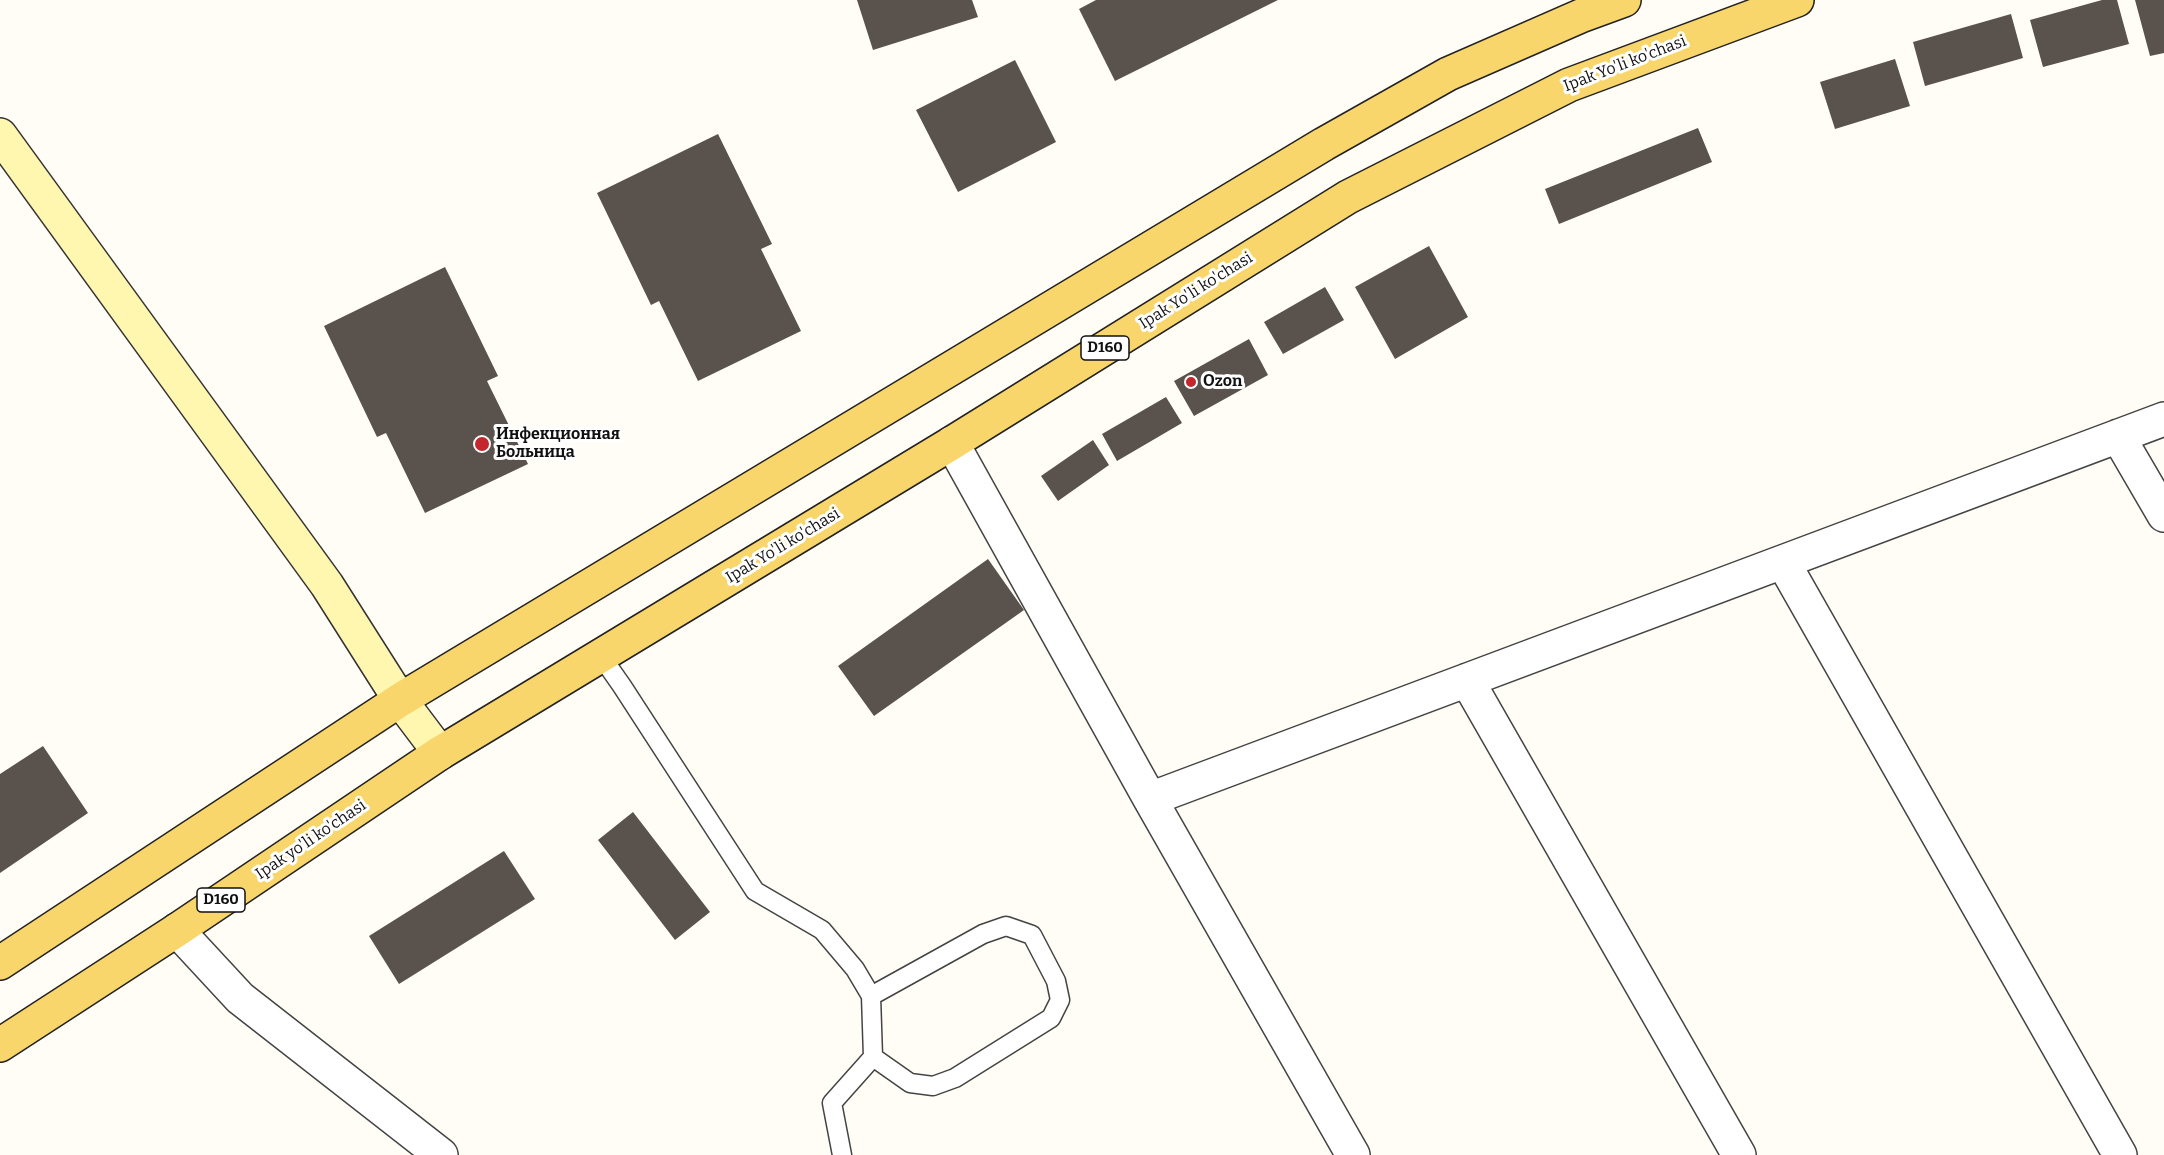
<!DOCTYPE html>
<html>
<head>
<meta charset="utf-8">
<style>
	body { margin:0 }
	canvas { display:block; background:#fffdf5 }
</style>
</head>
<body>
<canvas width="2164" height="1155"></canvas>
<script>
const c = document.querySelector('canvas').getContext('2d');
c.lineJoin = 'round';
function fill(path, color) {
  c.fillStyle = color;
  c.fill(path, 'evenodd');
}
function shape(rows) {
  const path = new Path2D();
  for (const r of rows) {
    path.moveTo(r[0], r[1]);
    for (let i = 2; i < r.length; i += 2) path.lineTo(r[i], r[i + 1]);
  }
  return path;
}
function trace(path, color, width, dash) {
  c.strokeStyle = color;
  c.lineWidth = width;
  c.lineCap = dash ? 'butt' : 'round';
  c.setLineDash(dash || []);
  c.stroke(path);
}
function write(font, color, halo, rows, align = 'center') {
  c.font = font + ' Bitter,serif';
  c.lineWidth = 6;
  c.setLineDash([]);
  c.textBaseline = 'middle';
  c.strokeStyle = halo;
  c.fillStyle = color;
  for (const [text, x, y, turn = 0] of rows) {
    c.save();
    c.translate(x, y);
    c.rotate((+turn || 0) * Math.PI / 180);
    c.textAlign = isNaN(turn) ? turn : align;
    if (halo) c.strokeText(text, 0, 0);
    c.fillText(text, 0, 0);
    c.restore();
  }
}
fill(shape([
	[857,0,972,0,978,17,873,50],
	[1096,0,1278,0,1115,81,1079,9],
	[2102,0,2117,0,2129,44,2043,67,2030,20],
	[2135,0,2164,0,2164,53,2150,56],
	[2011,14,2023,58,1925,86,1913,42],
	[1895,59,1910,106,1835,129,1820,82],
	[1015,60,1056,142,958,192,916,110],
	[1698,128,1712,162,1559,224,1545,189],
	[718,134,772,244,761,249,801,331,698,381,659,301,651,305,597,193],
	[1429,246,1468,317,1395,359,1355,287],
	[445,267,498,376,487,381,528,464,425,513,386,433,377,437,324,326],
	[1325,287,1344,320,1283,354,1264,322],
	[1249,339,1268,375,1194,416,1174,381],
	[1166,397,1182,423,1117,461,1102,434],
	[1093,440,1109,465,1058,501,1041,476],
	[988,559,1024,610,874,716,838,666],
	[43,746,88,813,0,873,0,774],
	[633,812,710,912,675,940,598,840],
	[504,851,535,899,399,984,369,936]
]), '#5a524d');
const service = shape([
	[601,656,622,686,755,891,822,930,855,969,871,996,873,1057,832,1103,842,1155],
	[871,996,983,934,1006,926,1032,935,1056,981,1060,1000,1051,1018,955,1078,933,1086,910,1083,873,1057]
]);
const minor = shape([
	[2118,436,2164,515],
	[952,443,1150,799,1353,1155],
	[1783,562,2120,1155],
	[1467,680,1739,1155],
	[1150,799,2164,419],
	[177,930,240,998,441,1155]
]);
const secondary = shape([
	[0,135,327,585,400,700,440,753]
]);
const primary = shape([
	[0,963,400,700,1324,144,1448,74,1583,15,1624,0],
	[0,1045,177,930,440,753,952,443,1348,197,1569,85,1797,0]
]);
trace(service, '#444', 21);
trace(minor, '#444', 36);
trace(secondary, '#333', 36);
trace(primary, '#222', 36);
trace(service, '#fff', 18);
trace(minor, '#fff', 33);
trace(secondary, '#fff6b0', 33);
trace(primary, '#f9d66b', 33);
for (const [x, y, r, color] of [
	[1191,382,6,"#c4262e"],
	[482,444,8,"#c4262e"]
]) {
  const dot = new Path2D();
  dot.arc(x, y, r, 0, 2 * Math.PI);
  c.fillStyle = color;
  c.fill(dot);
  trace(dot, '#fff', 2);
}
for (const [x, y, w] of [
	[1105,348,48],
	[221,900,48]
]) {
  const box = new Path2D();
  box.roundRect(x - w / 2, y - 12, w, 24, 4.5);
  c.fillStyle = '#fff';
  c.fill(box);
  trace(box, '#111', 1.5);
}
write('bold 15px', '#111', null, [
	["D160",1105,348],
	["D160",221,900]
]);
write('16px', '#111', '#fff', [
	["Ipak Yo'li ko'chasi",1625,64,-21],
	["Ipak Yo'li ko'chasi",1196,291,-32],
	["Ipak Yo'li ko'chasi",783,546,-31],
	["Ipak yo'li ko'chasi",311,840,-34]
]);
write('bold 16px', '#111', '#fff', [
	["Ozon",1203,382],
	["Инфекционная",496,435],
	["Больница",496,453]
], 'left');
</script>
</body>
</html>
